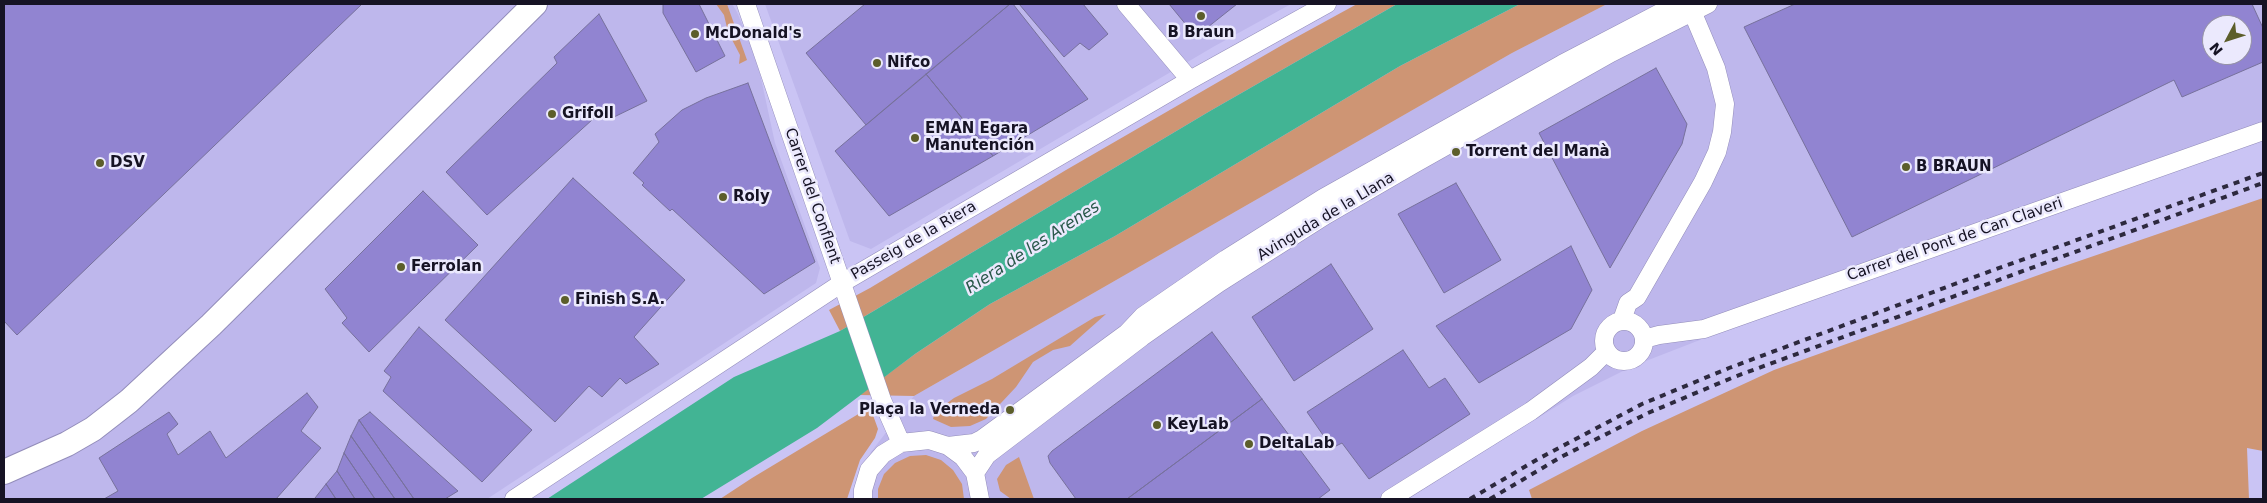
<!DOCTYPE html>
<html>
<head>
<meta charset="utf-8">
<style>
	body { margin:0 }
	#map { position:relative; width:2267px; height:503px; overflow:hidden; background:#cac4f4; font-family:"DejaVu Sans",sans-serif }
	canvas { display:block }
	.frame { position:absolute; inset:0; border:5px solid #161324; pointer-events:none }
	.north { position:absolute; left:2202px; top:15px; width:50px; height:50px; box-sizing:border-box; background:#ebe9fd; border:1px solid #9693a6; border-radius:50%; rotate:230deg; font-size:14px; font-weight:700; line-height:20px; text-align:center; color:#161324 }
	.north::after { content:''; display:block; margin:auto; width:18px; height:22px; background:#5c5e2b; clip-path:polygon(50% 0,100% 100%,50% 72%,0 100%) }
</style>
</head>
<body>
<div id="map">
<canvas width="2267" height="503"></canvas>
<div class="frame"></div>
<div class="north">N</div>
</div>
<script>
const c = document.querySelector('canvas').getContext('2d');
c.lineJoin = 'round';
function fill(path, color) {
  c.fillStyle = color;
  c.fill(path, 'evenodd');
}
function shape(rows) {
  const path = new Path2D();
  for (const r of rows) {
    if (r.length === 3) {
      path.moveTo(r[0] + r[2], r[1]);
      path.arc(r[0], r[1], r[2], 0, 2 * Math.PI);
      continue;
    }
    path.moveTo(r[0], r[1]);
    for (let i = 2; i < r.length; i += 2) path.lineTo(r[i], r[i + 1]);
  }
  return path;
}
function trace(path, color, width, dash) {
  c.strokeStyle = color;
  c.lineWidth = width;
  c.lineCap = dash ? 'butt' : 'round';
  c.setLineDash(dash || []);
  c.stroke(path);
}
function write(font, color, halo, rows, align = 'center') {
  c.font = font + ' "DejaVu Sans",sans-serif';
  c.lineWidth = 5;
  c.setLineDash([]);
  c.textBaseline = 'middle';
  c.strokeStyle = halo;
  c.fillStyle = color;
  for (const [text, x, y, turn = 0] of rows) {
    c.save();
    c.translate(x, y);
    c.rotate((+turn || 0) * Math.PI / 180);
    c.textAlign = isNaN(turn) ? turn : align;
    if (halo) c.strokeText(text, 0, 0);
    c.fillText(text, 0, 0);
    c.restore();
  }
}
fill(shape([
	[4,4,732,4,737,12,757,60,775,143,820,268,816,283,487,499,4,499],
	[765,4,1291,4,1213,47,871,249,850,241],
	[1607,4,2263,4,2263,138,1723,331,1633,366,1573,396,1408,499,853,499,871,452,914,396,1512,53],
	[2212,25,2242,25,2242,55,2212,55]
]), '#beb7ec');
fill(shape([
	[716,4,727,4,747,60,739,64,740,55,728,32,724,15],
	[1357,4,1397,4,1210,111,840,331,829,310,870,288,1066,170,1284,44],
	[1520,4,1607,4,1512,53,914,396,860,395,915,354,990,304,1115,236,1400,66],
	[2263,198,2263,451,2247,448,2249,499,1532,499,1529,490,1642,431,1774,370,2047,272],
	[1106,314,1070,346,1053,350,1033,362,1016,387,986,419,970,426,951,427,933,419,935,412,954,398,992,379,1095,317],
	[870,407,878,429,875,438,860,460,847,499,720,499,752,478],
	[926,455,941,460,953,470,962,484,964,499,878,499,878,489,884,474,895,463,910,456],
	[1019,457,1034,499,1011,499,1000,491,997,479,1006,465]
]), '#ce9574');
fill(shape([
	[1397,4,1520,4,1400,66,1115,236,990,304,915,354,817,428,701,499,547,499,734,377,840,331,1210,111]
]), '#42b494');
const building = shape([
	[4,4,362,4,17,335,4,321,4,4],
	[663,4,699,4,725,56,696,72,663,13,663,4],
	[865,4,1010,4,866,125,806,53,865,4],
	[1010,4,1013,4,1088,99,993,156,926,74,1010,4],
	[1019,4,1083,4,1108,34,1089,50,1080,43,1064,57,1019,4],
	[1169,4,1237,4,1208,27,1192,32,1169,4],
	[1795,4,2252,4,2263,28,2263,62,2182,97,2174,80,1852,237,1744,27,1795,4],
	[2212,25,2242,25,2242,55,2212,55,2212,25],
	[599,14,647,101,614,117,603,110,487,215,446,172,557,63,554,57,599,14],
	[1656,68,1687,124,1682,144,1610,268,1539,133,1656,68],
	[926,74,993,156,889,216,835,151,926,74],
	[748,83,815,262,764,294,672,209,670,211,642,185,644,183,633,173,659,142,655,134,682,110,706,98,748,83],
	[573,178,685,280,634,337,659,364,626,384,620,378,602,397,589,386,555,422,445,320,573,178],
	[1456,183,1501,260,1444,293,1398,214,1456,183],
	[423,191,478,245,369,352,342,323,347,318,325,289,423,191],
	[1571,246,1592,290,1571,329,1479,383,1436,326,1571,246],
	[1331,264,1373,329,1294,381,1252,317,1331,264],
	[419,327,532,430,482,482,383,391,391,377,384,371,419,327],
	[1212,332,1262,399,1127,499,1076,499,1050,463,1048,456,1052,451,1212,332],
	[1403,350,1429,388,1445,378,1470,414,1369,479,1342,443,1332,448,1307,412,1403,350],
	[307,393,318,407,301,431,321,448,276,499,104,499,118,491,99,458,169,412,178,424,167,434,178,455,210,431,226,458,307,393],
	[1262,399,1330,490,1318,499,1127,499,1262,399],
	[370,412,458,491,445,499,414,499,359,420,370,412],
	[359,420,414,499,395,499,351,436,359,420],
	[351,436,395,499,375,499,344,453,351,436],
	[344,453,375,499,355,499,337,471,344,453],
	[337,471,355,499,336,499,326,484,337,471],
	[326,484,336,499,316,499,315,498,326,484]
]);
fill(building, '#9184d1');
trace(building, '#77719c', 1);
const street = shape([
	[746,4,882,400,901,443],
	[1126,4,1190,80],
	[1622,320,1628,303,1637,297,1703,182,1717,152,1722,132,1725,104,1716,68,1689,4],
	[1624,341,20],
	[1644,339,1659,335,1704,329,2263,131],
	[948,446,974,443,982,439,1127,333,1143,316,1226,259,1323,198,1562,64,1677,4],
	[975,473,987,455,1142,337,1219,283,1326,215,1414,164,1611,53,1708,4],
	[514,499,842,283,1190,80,1327,4],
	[863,499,863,490,869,470,883,454,901,443,929,440,948,446,963,457,975,473,980,499],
	[1390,499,1531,411,1591,367,1607,351]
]);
const secondary = shape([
	[4,472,67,444,93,429,129,401,211,325,535,4]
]);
trace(street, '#938dba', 19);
trace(secondary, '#938dba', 26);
trace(street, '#fff', 18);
trace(secondary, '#fff', 24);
trace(shape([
	[1470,499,1538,459,1642,404,1729,368,1952,285,2263,173],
	[1490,499,1561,457,1648,413,1734,377,2263,183]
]), '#2d293e', 4, [6, 6]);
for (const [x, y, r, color] of [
	[1201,16,5,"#5c5e2b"],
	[695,34,5,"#5c5e2b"],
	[877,63,5,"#5c5e2b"],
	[552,114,5,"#5c5e2b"],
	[915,138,5,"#5c5e2b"],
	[1456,152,5,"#5c5e2b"],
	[100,163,5,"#5c5e2b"],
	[1906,167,5,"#5c5e2b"],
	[723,197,5,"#5c5e2b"],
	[401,267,5,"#5c5e2b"],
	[565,300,5,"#5c5e2b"],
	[1010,410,5,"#5c5e2b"],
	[1157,425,5,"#5c5e2b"],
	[1249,444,5,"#5c5e2b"]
]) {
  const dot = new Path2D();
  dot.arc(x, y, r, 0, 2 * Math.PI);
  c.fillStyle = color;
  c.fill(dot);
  trace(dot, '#ebe9fd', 2);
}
write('bold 15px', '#161324', '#ebe9fd', [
	["B Braun",1201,33,"center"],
	["McDonald's",705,34],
	["Nifco",887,63],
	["Grifoll",562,114],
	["EMAN Egara",925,129],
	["Manutención",925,146],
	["Torrent del Manà",1466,152],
	["DSV",110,163],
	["B BRAUN",1916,167],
	["Roly",733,197],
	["Ferrolan",411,267],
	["Finish S.A.",575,300],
	["Plaça la Verneda",1000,410,"right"],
	["KeyLab",1167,425],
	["DeltaLab",1259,444]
], 'left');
write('15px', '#161324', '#ebe9fd', [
	["Carrer del Conflent",812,196,71],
	["Avinguda de la Llana",1326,217,-31],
	["Carrer del Pont de Can Claveri",1955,240,-19],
	["Passeig de la Riera",914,241,-30]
]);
write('italic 16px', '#29584a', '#ebe9fd', [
	["Riera de les Arenes",1033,248,-33]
]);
</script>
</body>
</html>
